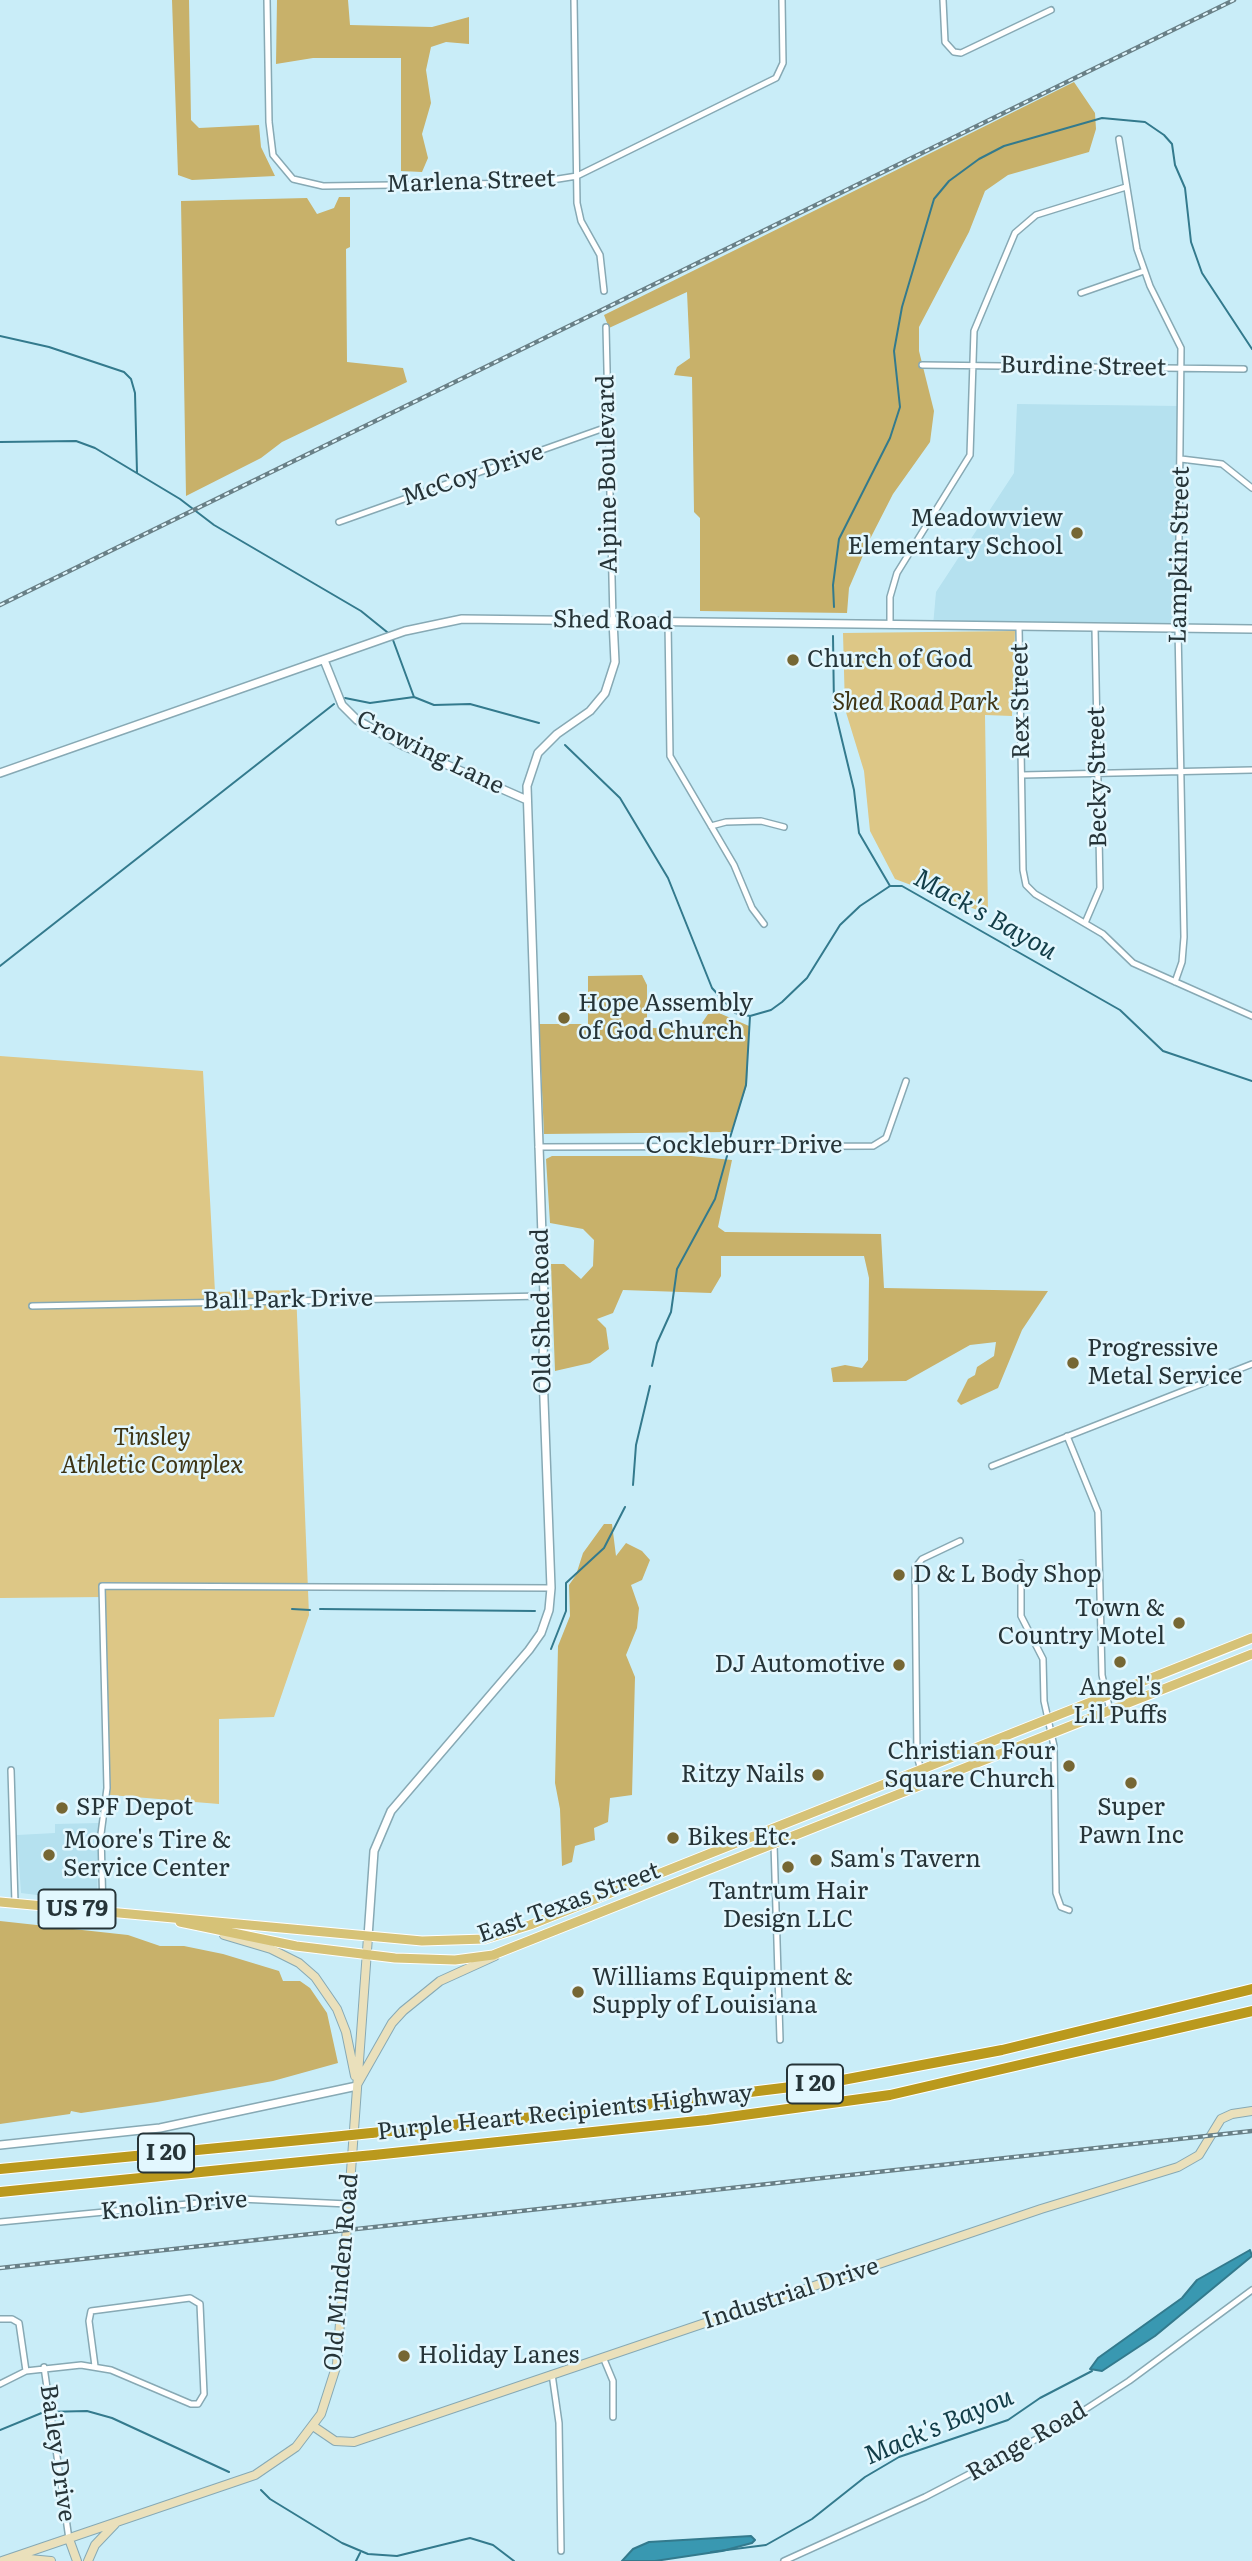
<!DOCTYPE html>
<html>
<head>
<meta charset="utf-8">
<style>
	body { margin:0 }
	canvas { display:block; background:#c9edf8 }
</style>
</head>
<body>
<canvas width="1252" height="2561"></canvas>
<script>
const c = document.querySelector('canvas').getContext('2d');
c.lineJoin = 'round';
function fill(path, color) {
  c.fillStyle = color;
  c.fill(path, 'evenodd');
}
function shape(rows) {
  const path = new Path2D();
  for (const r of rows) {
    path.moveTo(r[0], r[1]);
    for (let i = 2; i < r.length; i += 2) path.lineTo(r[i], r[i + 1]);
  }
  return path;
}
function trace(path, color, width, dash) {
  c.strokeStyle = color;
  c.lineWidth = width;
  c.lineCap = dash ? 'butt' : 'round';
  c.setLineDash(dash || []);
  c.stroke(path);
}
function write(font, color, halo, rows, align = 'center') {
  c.font = font + ' Literata,serif';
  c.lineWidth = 5;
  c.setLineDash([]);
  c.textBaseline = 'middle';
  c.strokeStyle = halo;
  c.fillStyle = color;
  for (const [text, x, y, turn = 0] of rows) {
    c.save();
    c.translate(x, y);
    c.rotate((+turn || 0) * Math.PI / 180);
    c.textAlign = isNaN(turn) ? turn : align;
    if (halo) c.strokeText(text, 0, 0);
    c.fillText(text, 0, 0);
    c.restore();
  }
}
fill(shape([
	[1017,404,1181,406,1178,628,933,626,936,592,1014,473],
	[99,1823,97,1900,91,1902,21,1893,17,1835,55,1833,55,1824]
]), '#b5e1ef');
fill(shape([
	[1015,631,1012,716,985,715,988,914,895,879,870,831,864,771,845,709,843,633],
	[0,1056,203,1071,215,1292,296,1290,309,1615,274,1717,219,1719,219,1804,110,1795,105,1597,0,1598]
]), '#ddc786');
fill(shape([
	[172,0,189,0,191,120,199,128,259,125,261,147,275,176,192,180,178,175],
	[277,0,348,0,350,25,432,27,469,17,469,44,446,42,431,47,426,70,431,103,422,134,428,158,422,172,401,171,401,58,313,58,276,64],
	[1074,82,1095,113,1096,129,1089,152,1008,175,985,191,969,232,919,327,919,351,934,411,930,442,893,494,870,539,849,588,847,613,700,611,700,518,694,512,692,377,674,375,677,367,690,358,687,292,609,328,604,315],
	[339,197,350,197,350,247,346,249,347,362,403,368,407,382,282,442,261,458,186,496,181,201,307,198,317,214,334,208],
	[642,975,647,985,647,1026,652,1028,698,1029,708,1014,719,1013,749,1026,747,1085,731,1132,544,1134,539,1024,588,1024,588,976],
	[552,1156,691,1156,732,1160,718,1227,725,1232,881,1234,884,1288,1048,1291,1022,1330,998,1388,961,1405,957,1401,968,1379,975,1375,977,1367,994,1356,996,1342,970,1345,906,1381,833,1382,831,1368,845,1365,862,1368,868,1360,869,1278,864,1256,721,1256,721,1276,711,1293,623,1290,613,1313,597,1319,606,1328,609,1349,590,1363,555,1371,551,1264,564,1264,581,1279,593,1266,594,1240,583,1229,550,1223,546,1159],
	[604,1524,612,1524,616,1556,626,1543,642,1551,650,1560,642,1580,631,1585,639,1608,637,1628,626,1655,635,1677,632,1795,610,1798,608,1822,594,1828,595,1840,575,1846,572,1862,562,1866,560,1809,555,1783,558,1646,570,1616,569,1585,576,1575,583,1553],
	[0,1921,128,1935,160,1946,184,1946,223,1954,279,1971,283,1981,300,1981,310,1988,327,2013,338,2063,273,2081,157,2102,81,2113,71,2111,70,2114,0,2124]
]), '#c8b16a');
const water = shape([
	[1250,2250,1252,2256,1155,2336,1102,2371,1090,2369,1098,2358,1182,2298,1197,2280,1250,2250],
	[751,2536,755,2540,752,2543,722,2551,655,2561,622,2561,633,2549,649,2542,751,2536]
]);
fill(water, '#3998b1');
trace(water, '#337a8d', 2);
trace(shape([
	[0,336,49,347,124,372,131,379,135,393,137,473],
	[0,442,76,441,95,448,180,499,214,525,361,611,387,632],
	[834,607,833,585,839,539,890,438,900,407,894,351,902,307,934,199,949,181,979,159,1004,146,1102,118,1145,122,1164,135,1172,144,1175,165,1185,188,1191,242,1202,273,1252,349],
	[833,636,834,707,854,790,859,833,890,886,902,886,1120,1010,1163,1051,1252,1081],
	[393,640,414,697],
	[345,698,370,703,414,697,434,705,470,704,539,723],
	[565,745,620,798,668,878,712,988,735,1013,750,1016,771,1010,782,1002,807,978,840,925,860,906,890,886],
	[0,966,334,704],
	[729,1141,746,1085,750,1016],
	[652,1366,657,1343,671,1312,677,1269,715,1199,727,1156],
	[633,1485,636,1445,650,1386],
	[292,1609,310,1610],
	[320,1609,535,1611],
	[551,1649,566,1611,566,1583,604,1548,625,1507],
	[0,2430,44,2412,87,2411,112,2418,229,2472],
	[261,2490,270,2499,342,2543,368,2554,397,2556,470,2538,493,2545,514,2561],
	[711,2552,766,2545,812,2519,865,2477,899,2457,1008,2420,1040,2398,1092,2371],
	[356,2561,360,2553]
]), '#337a8d', 2);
const minor = shape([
	[267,0,269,122,273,155,293,179,323,186,533,183,577,176,776,78,783,63,782,0],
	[574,0,577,203,581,221,600,255,604,291],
	[943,0,945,42,954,52,961,53,1051,10],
	[1119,139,1137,249,1150,286,1181,348,1178,628,1184,937,1182,962,1175,982],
	[1081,293,1144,271],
	[606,327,613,620],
	[922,365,1244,369],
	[1181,459,1222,464,1252,488],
	[339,522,607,427],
	[668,622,670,756,734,865,752,908,764,924],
	[890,625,890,597,897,573,970,455,974,331,1015,233,1036,215,1126,187],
	[1019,627,1023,870,1026,885,1035,894,1103,934,1133,963,1252,1016],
	[1022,775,1252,770],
	[711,826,726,822,761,821,784,827],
	[1085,923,1100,888,1095,628],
	[538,1147,873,1146,886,1138,906,1081],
	[32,1306,544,1296],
	[1067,1436,1098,1512,1102,1675,1110,1711],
	[992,1466,1252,1364],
	[1021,1563,1021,1616,1043,1659,1044,1701,1054,1746,1056,1893,1061,1907,1069,1910],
	[11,1770,15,1903],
	[925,1784,917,1756,915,1568,922,1559,960,1541],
	[770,1829,774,1844,780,2040],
	[103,1912,101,1834,107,1788,102,1586,551,1588],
	[0,2222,240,2199,348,2204],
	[0,2319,12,2319,19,2323,26,2371],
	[603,2357,613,2381,613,2417],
	[44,2367,69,2539],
	[552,2374,559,2423,561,2551],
	[0,2384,26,2371,81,2365,111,2370,191,2404,198,2404,204,2394,200,2304,190,2298,91,2311,89,2321,95,2366],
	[784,2561,925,2497,1052,2431,1129,2381,1252,2290]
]);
const tertiary = shape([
	[324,660,342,705,357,720,404,746,527,800],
	[0,773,405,631,462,619,1252,629],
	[368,1937,374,1851,391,1811,529,1650,541,1633,549,1610,551,1588,543,1373,544,1296,527,786,538,753,557,734,590,711,605,693,615,662,613,620],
	[0,2145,160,2128,357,2086]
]);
const secondary = shape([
	[224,1935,271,1949,299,1963,315,1977,337,2009,346,2032,355,2076],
	[358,2083,392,2023,403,2011,440,1981,495,1956],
	[313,2426,335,2441,354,2442,1041,2209,1178,2167,1199,2155,1221,2119,1232,2114,1252,2111],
	[69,2539,77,2561],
	[18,2558,51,2561],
	[2,2561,255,2475,296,2447,321,2414,337,2364,368,1937],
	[88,2561,95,2545,115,2524]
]);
const primary = shape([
	[0,1902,422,1941,485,1939,530,1925,1252,1638],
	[180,1922,296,1946,395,1958,455,1960,493,1955,1252,1654]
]);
const motorway = shape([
	[371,2133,594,2111,832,2082,1002,2050,1252,1989],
	[374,2155,707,2120,890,2095,1252,2011],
	[0,2169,332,2137],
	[0,2192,331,2159]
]);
trace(minor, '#87a9b4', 8);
trace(tertiary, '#87a9b4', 10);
trace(secondary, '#87a9b4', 10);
trace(primary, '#fff', 11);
trace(motorway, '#fff', 12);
trace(minor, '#fff', 5);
trace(tertiary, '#fff', 7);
trace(secondary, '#eae0bb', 8);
trace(primary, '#d6c277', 9);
trace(motorway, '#ba991d', 10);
const rail = shape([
	[0,605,1234,0],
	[0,2268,1252,2131]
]);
trace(rail, '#698087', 4.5);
trace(rail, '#e2f7fe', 2, [5]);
const motorwayBridge = shape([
	[332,2137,371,2133],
	[331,2159,374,2155]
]);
trace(motorwayBridge, '#fff', 12, []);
trace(motorwayBridge, '#ba991d', 10);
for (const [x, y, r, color] of [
	[1077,533,7,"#766734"],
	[793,660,7,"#766734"],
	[564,1018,7,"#766734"],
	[1073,1363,7,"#766734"],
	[899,1575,7,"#766734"],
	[1179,1623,7,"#766734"],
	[1120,1662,7,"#766734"],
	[899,1665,7,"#766734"],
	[1069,1766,7,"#766734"],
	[818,1775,7,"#766734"],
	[1131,1783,7,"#766734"],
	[62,1808,7,"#766734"],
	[673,1838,7,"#766734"],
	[49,1855,7,"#766734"],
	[816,1860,7,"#766734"],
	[788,1867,7,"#766734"],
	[578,1992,7,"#766734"],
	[404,2356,7,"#766734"]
]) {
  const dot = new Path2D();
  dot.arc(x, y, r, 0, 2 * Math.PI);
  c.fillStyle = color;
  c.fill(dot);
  trace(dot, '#e2f7fe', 2.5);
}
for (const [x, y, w] of [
	[77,1909,77],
	[815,2084,56],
	[166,2153,56]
]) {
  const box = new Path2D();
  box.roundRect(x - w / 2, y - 19.5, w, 39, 5);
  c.fillStyle = '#e2f7fe';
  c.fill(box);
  trace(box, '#263438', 2);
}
write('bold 23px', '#263438', null, [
	["US 79",77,1909],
	["I 20",815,2084],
	["I 20",166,2153]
]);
write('24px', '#263438', '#e2f7fe', [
	["Marlena Street",471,182,-2],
	["Burdine Street",1083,367,1],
	["Alpine Boulevard",608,474,-91],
	["McCoy Drive",473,475,-19],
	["Lampkin Street",1180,555,-89],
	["Shed Road",613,621,1],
	["Rex Street",1021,701,-91],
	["Crowing Lane",430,753,26],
	["Becky Street",1098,777,-91],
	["Cockleburr Drive",744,1146],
	["Ball Park Drive",288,1300,-1],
	["Old Shed Road",542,1311,-91],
	["East Texas Street",569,1903,-20],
	["Purple Heart Recipients Highway",565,2113,-6],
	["Knolin Drive",174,2206,-5],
	["Old Minden Road",342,2272,-85],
	["Industrial Drive",791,2294,-18],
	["Range Road",1027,2442,-30],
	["Bailey Drive",57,2453,82]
]);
write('24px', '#263438', '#e2f7fe', [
	["Meadowview",1063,519,"right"],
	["Elementary School",1063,547,"right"],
	["Church of God",807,660],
	["Hope Assembly",578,1004],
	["of God Church",578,1032],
	["Progressive",1087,1349],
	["Metal Service",1087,1377],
	["D & L Body Shop",913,1575],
	["Town &",1165,1609,"right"],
	["Country Motel",1165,1637,"right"],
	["DJ Automotive",885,1665,"right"],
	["Angel's",1120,1688,"center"],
	["Lil Puffs",1120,1716,"center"],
	["Christian Four",1055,1752,"right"],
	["Square Church",1055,1780,"right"],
	["Ritzy Nails",804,1775,"right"],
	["SPF Depot",76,1808],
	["Super",1131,1808,"center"],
	["Pawn Inc",1131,1836,"center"],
	["Bikes Etc.",687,1838],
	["Moore's Tire &",63,1841],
	["Service Center",63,1869],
	["Sam's Tavern",830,1860],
	["Tantrum Hair",788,1892,"center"],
	["Design LLC",788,1920,"center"],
	["Williams Equipment &",592,1978],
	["Supply of Louisiana",592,2006],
	["Holiday Lanes",418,2356]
], 'left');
write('italic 24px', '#3e3414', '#e2f7fe', [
	["Shed Road Park",916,703],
	["Tinsley",152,1438],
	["Athletic Complex",152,1466]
]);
write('italic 26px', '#123d48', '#e2f7fe', [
	["Mack's Bayou",985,915,29],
	["Mack's Bayou",939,2427,-23]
]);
</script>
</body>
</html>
